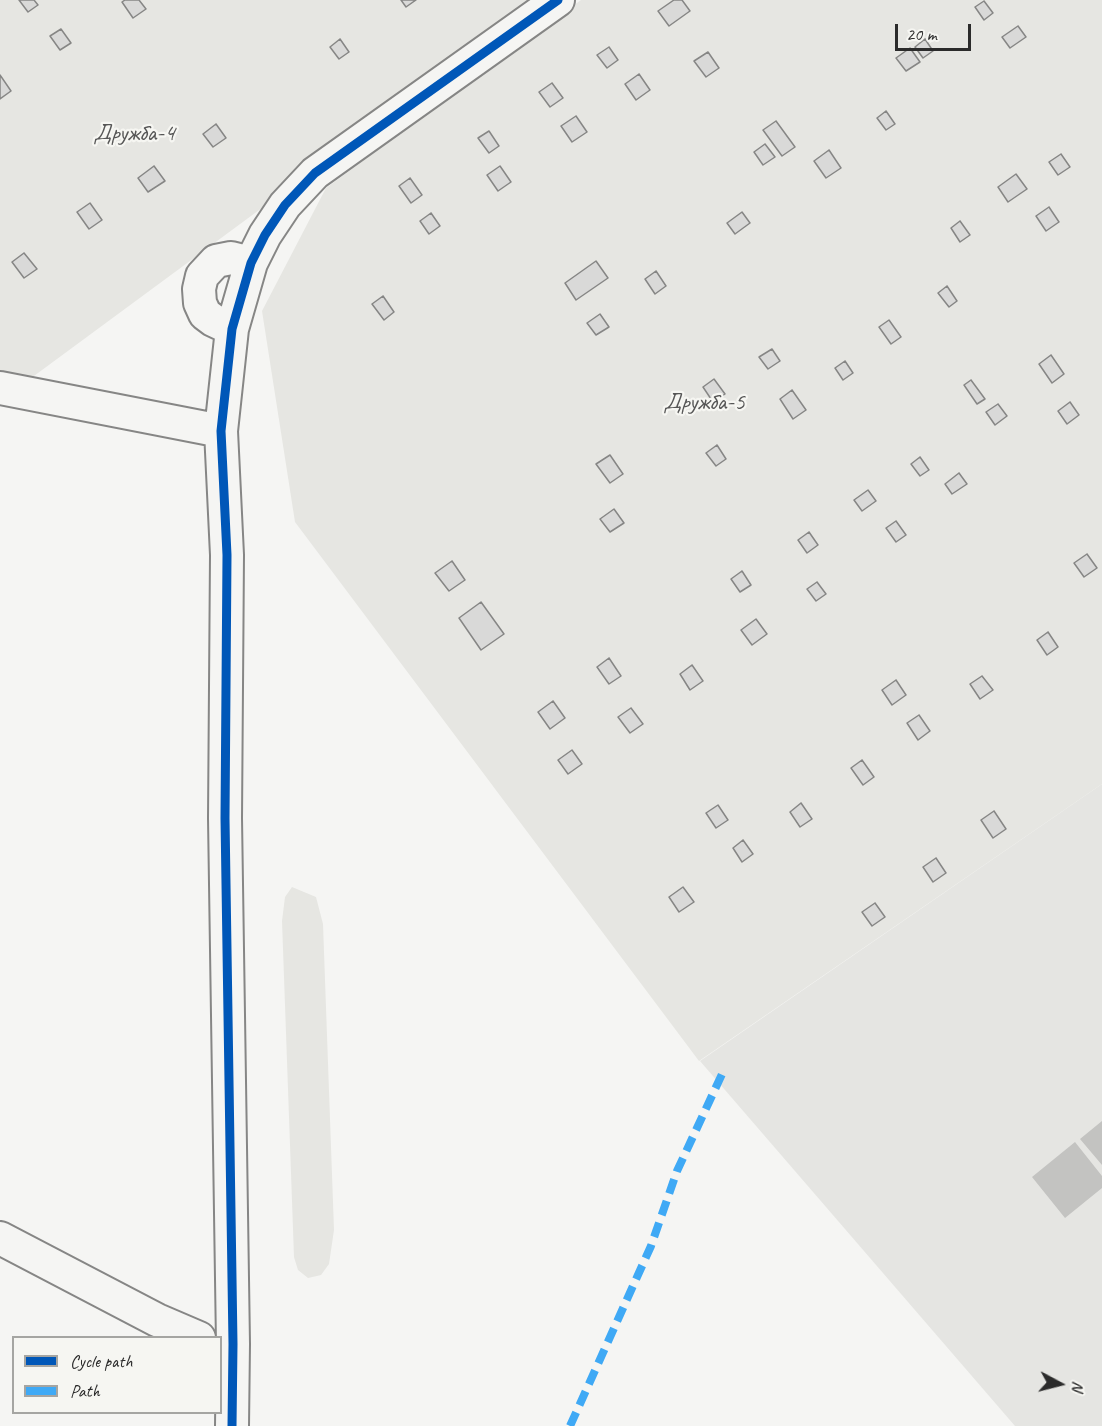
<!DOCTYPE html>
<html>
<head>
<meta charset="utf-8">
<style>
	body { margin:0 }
	#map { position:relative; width:1102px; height:1426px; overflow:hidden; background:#f5f5f3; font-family:Caveat,sans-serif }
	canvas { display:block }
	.legend { position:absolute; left:12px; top:1336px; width:210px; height:78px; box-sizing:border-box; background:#f6f6f2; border:2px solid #a5a5a2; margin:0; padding:8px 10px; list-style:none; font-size:18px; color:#2b2b2b }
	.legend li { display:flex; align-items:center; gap:12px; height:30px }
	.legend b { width:30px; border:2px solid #a5a5a2 }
	.north { position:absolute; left:1030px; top:1354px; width:60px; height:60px; -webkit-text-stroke:4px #f6f6f2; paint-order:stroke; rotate:97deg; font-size:16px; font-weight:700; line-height:24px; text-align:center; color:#2b2b2b }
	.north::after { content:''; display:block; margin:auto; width:21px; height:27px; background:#2b2b2b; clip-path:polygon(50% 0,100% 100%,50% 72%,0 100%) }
	.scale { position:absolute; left:895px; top:24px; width:76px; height:27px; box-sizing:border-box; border:3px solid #2b2b2b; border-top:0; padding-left:8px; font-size:18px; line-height:21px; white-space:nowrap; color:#2b2b2b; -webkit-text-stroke:4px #f6f6f2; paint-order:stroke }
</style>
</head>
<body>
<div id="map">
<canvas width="1102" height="1426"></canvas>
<ul class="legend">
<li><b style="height:8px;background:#0057b8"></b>Cycle path</li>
<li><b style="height:8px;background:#3fa9f5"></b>Path</li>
</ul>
<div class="north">N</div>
<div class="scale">20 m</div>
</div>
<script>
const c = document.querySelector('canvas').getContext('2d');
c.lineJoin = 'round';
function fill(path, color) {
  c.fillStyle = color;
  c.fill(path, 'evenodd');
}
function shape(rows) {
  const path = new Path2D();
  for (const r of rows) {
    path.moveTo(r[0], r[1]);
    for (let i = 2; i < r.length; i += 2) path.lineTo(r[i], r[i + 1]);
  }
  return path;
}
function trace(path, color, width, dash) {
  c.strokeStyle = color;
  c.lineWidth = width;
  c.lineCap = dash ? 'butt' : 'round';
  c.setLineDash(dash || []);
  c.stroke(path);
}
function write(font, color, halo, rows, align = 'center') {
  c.font = font + ' Caveat,sans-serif';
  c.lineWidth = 4.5;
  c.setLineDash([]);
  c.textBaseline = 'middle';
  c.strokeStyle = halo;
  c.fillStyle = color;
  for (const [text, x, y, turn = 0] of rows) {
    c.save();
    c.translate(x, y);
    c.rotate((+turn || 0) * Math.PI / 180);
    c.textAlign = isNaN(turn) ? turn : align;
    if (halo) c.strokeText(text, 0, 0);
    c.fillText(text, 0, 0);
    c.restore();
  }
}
fill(shape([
	[1102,784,1102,1426,1015,1426,700,1061]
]), '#e5e5e2');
fill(shape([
	[0,0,544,0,0,401],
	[581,0,1102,0,1102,784,699,1061,295,522,262,311,326,188],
	[292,887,316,897,323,924,334,1230,329,1264,321,1275,308,1278,298,1270,294,1257,282,921,285,897]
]), '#e6e6e2');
fill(shape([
	[1102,1121,1102,1165,1080,1139],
	[1075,1142,1102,1176,1102,1188,1065,1218,1032,1177]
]), '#c3c3c1');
const building = shape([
	[19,0,34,0,38,5,28,12,19,0],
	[125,0,139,0,146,9,133,18,122,2,125,0],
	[401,0,416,0,406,7,401,0],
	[674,0,682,0,690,11,669,26,658,11,674,0],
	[984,1,993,13,984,20,975,7,984,1],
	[1018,26,1026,37,1010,48,1002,37,1018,26],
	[61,29,71,43,60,50,50,36,61,29],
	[340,39,349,52,339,59,330,47,340,39],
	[925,39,933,51,923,58,915,47,925,39],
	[609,47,618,60,607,68,597,55,609,47],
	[910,48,920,62,906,71,896,58,910,48],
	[708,52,719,68,706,77,694,61,708,52],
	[639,74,650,90,636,100,625,84,639,74],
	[0,75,11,91,0,99,0,75],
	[552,83,563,98,550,107,539,92,552,83],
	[886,111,895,124,886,130,877,118,886,111],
	[576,116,587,132,572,142,561,126,576,116],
	[776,121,795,147,782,156,763,130,776,121],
	[216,124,226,138,213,147,203,134,216,124],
	[489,131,499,146,489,153,478,138,489,131],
	[765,144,775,157,763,165,754,152,765,144],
	[829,150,841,168,826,178,814,161,829,150],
	[1061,154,1070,167,1058,175,1049,162,1061,154],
	[154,166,165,181,148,192,138,178,154,166],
	[500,166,511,182,498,191,487,175,500,166],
	[1016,174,1027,189,1008,202,998,187,1016,174],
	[410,178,422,195,411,203,399,186,410,178],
	[90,203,102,220,89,229,77,212,90,203],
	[1049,207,1059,222,1046,231,1036,216,1049,207],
	[742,212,750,223,735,234,727,223,742,212],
	[431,213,440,226,429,234,420,221,431,213],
	[960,221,970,235,960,242,951,228,960,221],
	[24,253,37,269,24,278,12,262,24,253],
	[596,261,608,278,576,300,565,283,596,261],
	[656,271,666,286,655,294,645,279,656,271],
	[947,286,957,301,949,307,938,293,947,286],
	[383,296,394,312,384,320,372,304,383,296],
	[600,314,609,327,596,335,587,323,600,314],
	[889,320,901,337,891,344,879,327,889,320],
	[772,349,780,361,768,369,759,357,772,349],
	[1051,355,1064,374,1052,383,1039,364,1051,355],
	[845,361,853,373,843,380,835,368,845,361],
	[714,379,725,394,713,402,703,387,714,379],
	[971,380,985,399,977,404,964,385,971,380],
	[792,390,806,410,793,419,780,399,792,390],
	[1070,402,1079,415,1067,424,1058,411,1070,402],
	[998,404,1007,416,995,425,986,412,998,404],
	[717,445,726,459,716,466,706,453,717,445],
	[610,455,623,474,610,483,596,464,610,455],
	[920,457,929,470,920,476,911,464,920,457],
	[959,473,967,484,952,494,945,484,959,473],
	[868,490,876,501,862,511,854,500,868,490],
	[614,509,624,523,610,532,600,519,614,509],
	[896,521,906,535,896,542,886,528,896,521],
	[809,532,818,545,807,553,798,540,809,532],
	[1087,554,1097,568,1084,577,1074,563,1087,554],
	[452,561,465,580,449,591,435,573,452,561],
	[742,571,751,585,740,592,731,579,742,571],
	[817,582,826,594,816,601,807,589,817,582],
	[481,602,504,634,481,650,459,618,481,602],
	[756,619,767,634,752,645,741,630,756,619],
	[1048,632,1058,647,1047,655,1037,640,1048,632],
	[609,658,621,676,609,684,597,667,609,658],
	[692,665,703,681,690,690,680,674,692,665],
	[982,676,993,690,980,699,970,684,982,676],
	[896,680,906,695,892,705,882,690,896,680],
	[553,701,565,718,550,729,538,712,553,701],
	[631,708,643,724,630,733,618,717,631,708],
	[919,715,930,731,918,740,907,723,919,715],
	[572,750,582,764,568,774,558,760,572,750],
	[862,760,874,777,863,785,851,768,862,760],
	[801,803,812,819,800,827,790,812,801,803],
	[718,805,728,820,716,828,706,813,718,805],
	[994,811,1006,829,993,838,981,820,994,811],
	[743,840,753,854,742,862,733,848,743,840],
	[936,858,946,873,933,882,923,867,936,858],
	[683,887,694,902,679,912,669,897,683,887],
	[875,903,885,917,872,926,862,912,875,903]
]);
fill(building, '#d9d9d8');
trace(building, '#868685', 1.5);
const minor = shape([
	[232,329,213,320,205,314,200,303,199,289,202,276,216,261,231,258,251,263],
	[0,388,221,431],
	[0,1238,157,1320,199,1338],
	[232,1426,233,1344,225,818,227,555,221,431,232,329,251,263,265,235,285,205,315,173,558,0]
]);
trace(minor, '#868685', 36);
trace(minor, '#f5f5f3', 32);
trace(shape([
	[570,1426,651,1246,677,1171,723,1072]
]), '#3fa9f5', 8, [15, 8]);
trace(shape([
	[232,1426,233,1344,225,818,227,555,221,431,232,329,251,263,265,235,285,205,315,173,558,0]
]), '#0057b8', 9);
write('24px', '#565656', '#f6f6f2', [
	["Дружба-4",134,134],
	["Дружба-5",704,403]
]);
</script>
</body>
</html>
